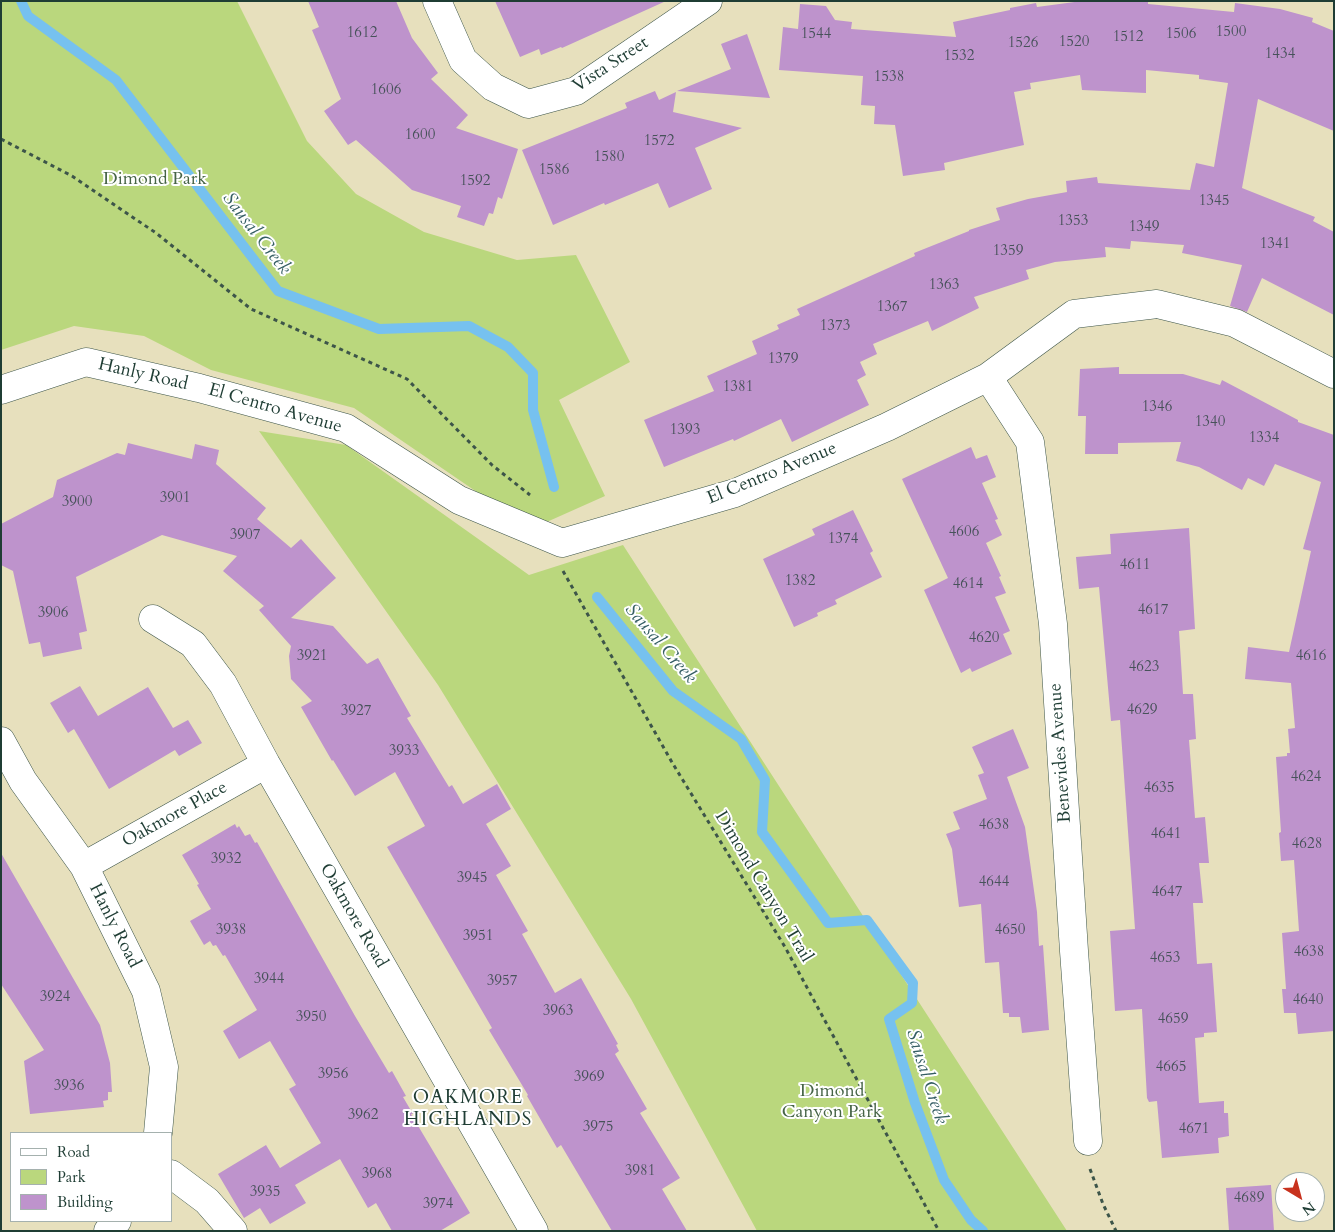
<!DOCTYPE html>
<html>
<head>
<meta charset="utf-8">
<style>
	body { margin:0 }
	#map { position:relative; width:1335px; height:1232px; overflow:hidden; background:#e7e0bd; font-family:Cardo,serif }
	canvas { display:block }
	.frame { position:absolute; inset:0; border:2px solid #1f3d34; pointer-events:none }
	.legend { position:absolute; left:10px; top:1132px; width:162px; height:90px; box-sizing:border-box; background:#fff; border:1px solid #a5b1ae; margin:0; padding:6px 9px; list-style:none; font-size:15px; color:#1f3d34 }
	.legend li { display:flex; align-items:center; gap:10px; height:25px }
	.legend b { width:25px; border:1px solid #a5b1ae }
	.north { position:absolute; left:1275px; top:1172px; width:50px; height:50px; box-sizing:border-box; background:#fff; border:1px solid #a5b1ae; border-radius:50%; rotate:143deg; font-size:14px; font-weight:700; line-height:20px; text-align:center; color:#1f3d34 }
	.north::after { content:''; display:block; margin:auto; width:18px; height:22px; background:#c8321e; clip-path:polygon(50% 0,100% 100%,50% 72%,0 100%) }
</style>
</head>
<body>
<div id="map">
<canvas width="1335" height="1232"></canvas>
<div class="frame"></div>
<ul class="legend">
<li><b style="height:6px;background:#fff"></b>Road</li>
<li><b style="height:14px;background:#bad77d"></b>Park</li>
<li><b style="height:14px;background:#be93cc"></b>Building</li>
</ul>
<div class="north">N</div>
</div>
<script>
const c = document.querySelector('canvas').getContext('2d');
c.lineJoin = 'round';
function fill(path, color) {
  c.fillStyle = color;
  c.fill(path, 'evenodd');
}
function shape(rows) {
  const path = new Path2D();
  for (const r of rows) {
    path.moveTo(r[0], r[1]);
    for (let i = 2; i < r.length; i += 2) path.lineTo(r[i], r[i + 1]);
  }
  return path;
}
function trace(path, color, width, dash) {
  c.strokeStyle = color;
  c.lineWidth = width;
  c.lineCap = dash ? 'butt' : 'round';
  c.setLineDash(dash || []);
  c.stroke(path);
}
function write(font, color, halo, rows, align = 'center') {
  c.font = font + ' Cardo,serif';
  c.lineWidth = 4;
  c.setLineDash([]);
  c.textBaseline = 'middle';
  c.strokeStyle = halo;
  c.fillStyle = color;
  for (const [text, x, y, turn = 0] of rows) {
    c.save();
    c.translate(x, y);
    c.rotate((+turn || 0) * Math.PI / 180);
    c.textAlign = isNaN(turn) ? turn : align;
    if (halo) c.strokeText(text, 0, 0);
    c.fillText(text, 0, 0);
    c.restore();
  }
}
fill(shape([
	[1,1,237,1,307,141,356,194,424,232,517,260,576,255,630,362,559,400,605,496,531,529,354,408,211,370,144,336,74,326,1,350],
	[259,431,346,445,529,575,623,545,1067,1231,757,1231,631,999,438,685]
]), '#bad77d');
trace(shape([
	[21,1,28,16,116,80,278,291,379,329,469,326,508,347,533,373,533,410,554,487],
	[597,597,673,691,741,739,765,780,762,832,828,923,867,920,913,983,912,1003,889,1019,915,1103,944,1180,971,1220,983,1231]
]), '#76c1ef', 10);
fill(shape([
	[308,1,396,1,412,38,438,73,431,79,468,115,456,128,518,149,502,199,498,197,493,214,489,213,484,226,457,217,461,206,412,190,356,140,348,145,324,111,341,99,312,30,319,27],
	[495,1,666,1,562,48,561,47,541,55,539,49,520,57],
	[1082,1,1148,1,1148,4,1234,12,1235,3,1280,9,1313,18,1312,22,1334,31,1334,131,1258,99,1242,188,1315,217,1313,221,1334,232,1334,315,1262,278,1247,312,1230,306,1242,265,1182,253,1184,245,1131,241,1130,249,1105,247,1106,257,1055,262,1026,270,1029,279,974,297,979,308,932,331,928,321,873,344,877,354,860,362,866,375,857,380,869,405,792,442,781,419,734,441,733,439,664,467,644,420,714,391,707,376,757,354,752,341,779,329,777,325,800,315,797,309,915,256,914,253,969,231,969,230,1000,220,996,208,1028,199,1067,192,1066,181,1097,177,1098,183,1190,190,1196,163,1214,167,1228,83,1199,79,1199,75,1146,70,1146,93,1082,90,1080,75,1030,83,1031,89,1014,92,1024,145,944,163,945,170,903,176,895,125,874,124,875,106,861,105,863,76,779,70,783,27,798,29,800,4,826,6,835,20,852,22,851,29,956,37,953,22,1010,10,1010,8,1036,3,1037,7],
	[747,34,770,98,677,91,731,69,721,44],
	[655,91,659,100,676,92,673,112,742,128,695,148,712,189,669,208,658,183,605,205,604,203,553,225,522,150,627,108,625,103],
	[1119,367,1119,374,1183,374,1220,385,1222,380,1298,420,1298,422,1334,435,1334,1031,1298,1034,1296,1013,1284,1013,1282,989,1286,989,1282,933,1299,931,1294,860,1281,861,1279,833,1281,832,1276,757,1287,756,1287,753,1290,753,1288,729,1295,728,1291,683,1245,679,1248,647,1289,652,1311,551,1303,549,1321,482,1275,464,1264,486,1248,478,1242,490,1199,467,1176,461,1181,442,1118,443,1118,454,1085,454,1086,416,1078,416,1080,369],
	[128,443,192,459,195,444,219,450,216,464,266,508,257,519,291,548,301,539,336,578,291,618,333,626,367,664,378,658,411,716,407,718,449,787,452,785,463,804,497,784,511,809,486,824,511,866,496,875,528,931,522,934,555,993,581,978,618,1044,616,1045,619,1051,615,1054,647,1109,640,1113,680,1178,662,1189,687,1231,612,1231,561,1145,557,1148,527,1096,528,1095,489,1030,492,1028,387,847,425,826,395,772,355,796,333,760,332,761,301,707,312,701,291,679,289,656,291,646,259,610,264,606,223,571,237,556,162,535,76,577,87,631,79,633,82,649,43,657,40,642,29,644,13,571,1,565,1,524,53,497,57,480,117,453,125,455],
	[971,447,976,459,987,455,996,477,982,483,998,519,995,520,1002,535,986,543,1001,576,999,577,1006,593,995,597,1010,631,1003,634,1012,654,972,672,970,668,961,673,924,590,948,578,902,479],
	[853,510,873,551,870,553,882,577,835,600,837,604,817,613,818,616,794,627,763,559,815,535,812,529],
	[1189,528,1195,629,1179,631,1183,694,1193,694,1196,739,1189,740,1195,818,1205,817,1209,863,1199,863,1203,903,1193,903,1197,964,1212,963,1217,1032,1204,1033,1204,1037,1195,1038,1199,1103,1224,1101,1224,1113,1228,1113,1229,1136,1218,1138,1219,1153,1162,1158,1157,1101,1149,1102,1147,1098,1142,1009,1115,1011,1110,931,1135,929,1120,720,1111,721,1099,587,1079,589,1076,557,1111,554,1110,534],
	[80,686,98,716,148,687,173,728,188,720,202,743,179,756,175,750,109,789,74,729,68,733,50,703],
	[1013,729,1029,768,1007,777,1025,827,1037,912,1039,946,1043,945,1049,1030,1022,1033,1020,1017,1009,1017,1009,1013,1003,1013,999,962,985,963,981,904,959,907,952,849,946,834,960,829,953,812,987,799,978,775,984,773,972,747],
	[235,824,237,828,239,826,245,836,250,834,255,843,257,842,355,1016,389,1073,392,1071,406,1096,403,1097,413,1114,411,1114,470,1213,440,1231,392,1231,376,1203,368,1208,340,1159,295,1185,306,1203,270,1224,260,1208,244,1218,218,1174,266,1145,280,1168,321,1143,289,1089,296,1085,270,1041,239,1059,223,1031,257,1010,225,955,223,956,216,945,213,946,210,941,204,945,190,921,211,909,197,885,199,884,182,855],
	[1,853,100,1025,110,1063,112,1092,108,1092,108,1100,103,1101,104,1107,30,1114,24,1061,44,1050,1,984],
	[1271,1185,1274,1231,1229,1231,1226,1188]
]), '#be93cc');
const minor = shape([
	[437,1,463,60,493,87,528,104,576,91,708,1],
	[988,377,1030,442,1053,624,1074,951,1088,1141],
	[1,390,86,362,199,388,346,428,459,500,562,543,735,493,887,427,988,377,1074,314,1157,304,1235,323,1334,374],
	[153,619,193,644,223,684,266,764,534,1231],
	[1,741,23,781,84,866,146,991,164,1067,158,1133],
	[84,866,266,764],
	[171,1174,207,1201,233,1231],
	[108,1231,117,1221]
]);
trace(minor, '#3d5549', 29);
trace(shape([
	[1,139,72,176,156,233,251,309,407,379,492,465,530,495],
	[563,571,673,764,785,947,939,1231],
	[1090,1169,1103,1204,1116,1231]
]), '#3d5549', 3, [4, 4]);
trace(minor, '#fff', 28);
write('15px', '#47525a', null, [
	["1500",1231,33],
	["1612",362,34],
	["1544",816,35],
	["1506",1181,35],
	["1512",1128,38],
	["1520",1074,43],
	["1526",1023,44],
	["1434",1280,55],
	["1532",959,57],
	["1538",889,78],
	["1606",386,91],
	["1600",420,136],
	["1572",659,142],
	["1580",609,158],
	["1586",554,171],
	["1592",475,182],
	["1345",1214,202],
	["1353",1073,222],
	["1349",1144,228],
	["1341",1275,245],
	["1359",1008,252],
	["1363",944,286],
	["1367",892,308],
	["1373",835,327],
	["1379",783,360],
	["1381",738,388],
	["1346",1157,408],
	["1340",1210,423],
	["1393",685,431],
	["1334",1264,439],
	["3901",175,499],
	["3900",77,503],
	["4606",964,533],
	["3907",245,536],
	["1374",843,540],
	["4611",1135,566],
	["1382",800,582],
	["4614",968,585],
	["4617",1153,611],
	["3906",53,614],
	["4620",984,639],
	["3921",312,657],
	["4616",1311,657],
	["4623",1144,668],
	["4629",1142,711],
	["3927",356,712],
	["3933",404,752],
	["4624",1306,778],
	["4635",1159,789],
	["4638",994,826],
	["4641",1166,835],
	["4628",1307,845],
	["3932",226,860],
	["3945",472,879],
	["4644",994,883],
	["4647",1167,893],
	["3938",231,931],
	["4650",1010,931],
	["3951",478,937],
	["4638",1309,953],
	["4653",1165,959],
	["3944",269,980],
	["3957",502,982],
	["3924",55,998],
	["4640",1308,1001],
	["3963",558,1012],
	["3950",311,1018],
	["4659",1173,1020],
	["4665",1171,1068],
	["3956",333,1075],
	["3969",589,1078],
	["3936",69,1087],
	["3962",363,1116],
	["3975",598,1128],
	["4671",1194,1130],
	["3981",640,1172],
	["3968",377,1175],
	["3935",265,1193],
	["4689",1249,1199],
	["3974",438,1205]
]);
write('18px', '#1f3d34', '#fff', [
	["Vista Street",611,65,-33],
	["Hanly Road",143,375,13],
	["El Centro Avenue",275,409,16],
	["El Centro Avenue",772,474,-22],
	["Benevides Avenue",1061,753,-94],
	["Oakmore Place",175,815,-29],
	["Dimond Canyon Trail",763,887,59],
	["Oakmore Road",353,916,60],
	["Hanly Road",114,926,63]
]);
write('18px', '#466446', '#fff', [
	["Dimond Park",155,180],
	["Dimond",832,1092],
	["Canyon Park",832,1113]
]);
write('italic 19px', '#355e63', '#fff', [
	["Sausal Creek",256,234,52],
	["Sausal Creek",660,644,49],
	["Sausal Creek",926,1077,72]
]);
c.letterSpacing = '1px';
write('19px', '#1f3d34', '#fff', [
	["OAKMORE",468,1099],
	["HIGHLANDS",468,1121]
]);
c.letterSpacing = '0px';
</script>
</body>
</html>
